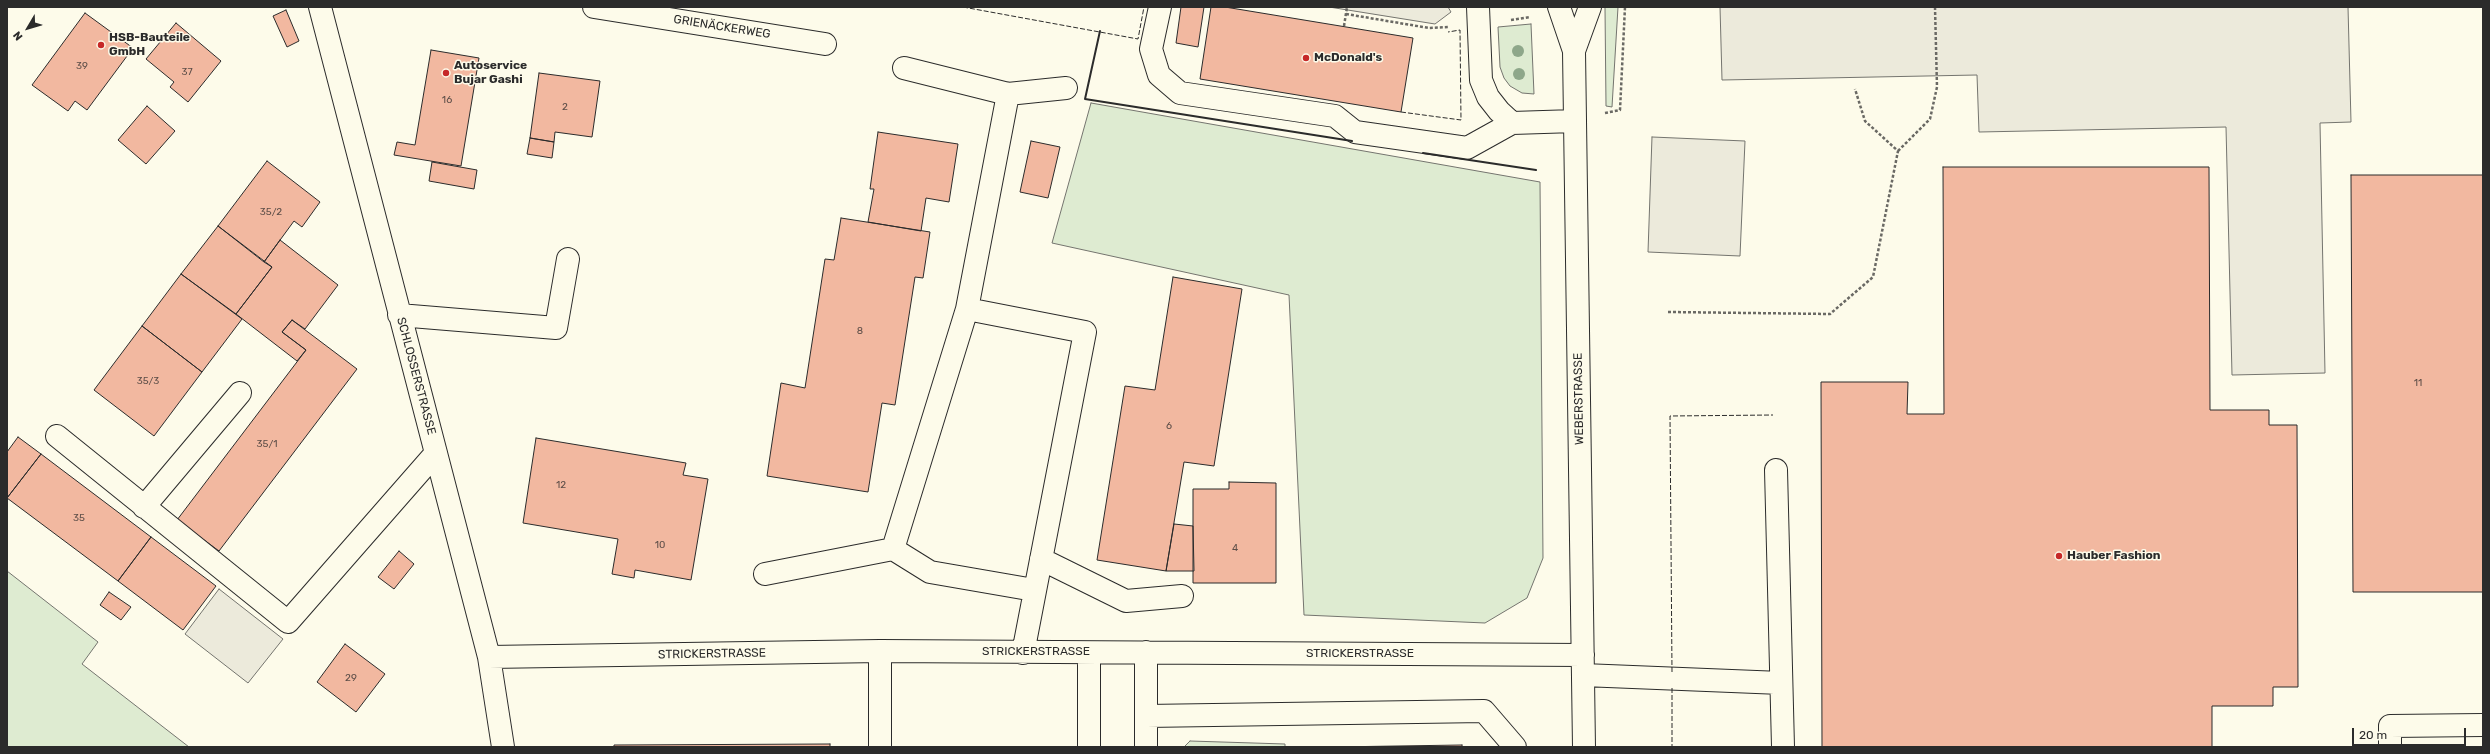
<!DOCTYPE html>
<html>
<head>
<meta charset="utf-8">
<style>
	body { margin:0 }
	#map { position:relative; width:2490px; height:754px; overflow:hidden; background:#fdfbea; font-family:Rubik,sans-serif }
	canvas { display:block }
	.frame { position:absolute; inset:0; border:8px solid #2b2b2b; pointer-events:none }
	.north { position:absolute; left:8px; top:8px; width:40px; height:40px; -webkit-text-stroke:3px #fdfbea; paint-order:stroke; rotate:232deg; font-size:11px; font-weight:700; line-height:16px; text-align:center; color:#2b2b2b }
	.north::after { content:''; display:block; margin:auto; width:14px; height:18px; background:#2b2b2b; clip-path:polygon(50% 0,100% 100%,50% 72%,0 100%) }
	.scale { position:absolute; left:2352px; top:728px; width:114px; height:18px; box-sizing:border-box; border:2px solid #2b2b2b; border-top:0; padding-left:5px; font-size:12px; line-height:14px; white-space:nowrap; color:#2b2b2b; -webkit-text-stroke:3px #fdfbea; paint-order:stroke }
</style>
</head>
<body>
<div id="map">
<canvas width="2490" height="754"></canvas>
<div class="frame"></div>
<div class="north">N</div>
<div class="scale">20 m</div>
</div>
<script>
const c = document.querySelector('canvas').getContext('2d');
c.lineJoin = 'round';
function fill(path, color) {
  c.fillStyle = color;
  c.fill(path, 'evenodd');
}
function shape(rows) {
  const path = new Path2D();
  for (const r of rows) {
    path.moveTo(r[0], r[1]);
    for (let i = 2; i < r.length; i += 2) path.lineTo(r[i], r[i + 1]);
  }
  return path;
}
function trace(path, color, width, dash) {
  c.strokeStyle = color;
  c.lineWidth = width;
  c.lineCap = dash ? 'butt' : 'round';
  c.setLineDash(dash || []);
  c.stroke(path);
}
function write(font, color, halo, rows, align = 'center') {
  c.font = font + ' Rubik,sans-serif';
  c.lineWidth = 3;
  c.setLineDash([]);
  c.textBaseline = 'middle';
  c.strokeStyle = halo;
  c.fillStyle = color;
  for (const [text, x, y, turn = 0] of rows) {
    c.save();
    c.translate(x, y);
    c.rotate((+turn || 0) * Math.PI / 180);
    c.textAlign = isNaN(turn) ? turn : align;
    if (halo) c.strokeText(text, 0, 0);
    c.fillText(text, 0, 0);
    c.restore();
  }
}
const green = shape([
	[1605,7,1618,7,1612,107,1606,106,1605,7],
	[1531,24,1534,94,1522,93,1510,86,1504,78,1500,67,1498,27,1531,24],
	[1091,103,1540,182,1543,558,1527,598,1485,623,1304,615,1289,295,1052,243,1091,103],
	[7,571,98,642,82,664,189,747,7,747,7,571],
	[1190,741,1285,744,1285,747,1184,747,1190,741]
]);
fill(green, '#deebd1');
trace(green, '#74746e', 1);
const parking = shape([
	[1329,7,1448,7,1451,12,1435,24,1329,7],
	[1720,7,2348,7,2351,122,2320,123,2325,373,2232,375,2226,127,1979,132,1977,75,1722,80,1720,7],
	[1652,137,1745,141,1740,256,1648,252,1652,137],
	[219,589,283,639,248,683,185,634,219,589]
]);
fill(parking, '#eceadb');
trace(parking, '#74746e', 1);
const building = shape([
	[1181,7,1204,7,1198,47,1176,43,1181,7],
	[1211,7,1225,7,1413,38,1401,112,1200,79,1211,7],
	[286,10,299,41,287,47,273,16,286,10],
	[85,13,133,48,87,110,75,101,68,111,32,85,85,13],
	[176,23,221,61,188,102,170,87,174,82,146,59,176,23],
	[431,50,479,58,461,166,394,155,397,142,415,145,431,50],
	[539,73,600,81,592,137,555,132,554,142,530,138,539,73],
	[147,106,175,131,146,164,118,140,147,106],
	[878,132,958,144,949,202,926,198,921,231,868,222,874,189,870,189,878,132],
	[530,138,554,142,552,158,527,154,530,138],
	[1031,141,1060,147,1048,198,1020,192,1031,141],
	[267,161,320,202,302,227,294,221,264,262,218,226,267,161],
	[432,162,477,170,474,189,429,181,432,162],
	[1943,167,2209,167,2210,410,2269,410,2269,425,2297,425,2298,687,2273,687,2273,706,2212,706,2212,747,1822,747,1821,382,1908,382,1907,414,1944,414,1943,167],
	[2351,175,2483,175,2483,592,2353,592,2351,175],
	[841,218,930,232,923,278,915,277,895,405,882,403,868,492,767,476,781,383,805,388,825,259,834,260,841,218],
	[218,226,272,267,236,314,181,274,218,226],
	[280,240,338,285,305,329,292,320,282,332,306,350,297,361,236,314,272,267,264,262,280,240],
	[181,274,242,319,202,372,142,326,181,274],
	[1173,277,1242,289,1214,466,1184,462,1166,571,1097,560,1125,386,1155,390,1173,277],
	[292,320,357,369,219,551,177,520,306,350,282,332,292,320],
	[142,326,202,372,154,436,94,390,142,326],
	[18,437,41,454,7,498,7,452,18,437],
	[536,438,686,463,683,475,708,479,691,580,635,570,634,578,612,574,618,539,523,523,536,438],
	[41,454,151,537,118,581,7,498,41,454],
	[1229,482,1276,483,1276,583,1193,583,1193,489,1229,489,1229,482],
	[1174,524,1193,526,1194,571,1166,571,1174,524],
	[151,537,216,586,183,630,118,581,151,537],
	[399,551,414,564,394,589,378,577,399,551],
	[109,592,131,607,121,620,100,605,109,592],
	[345,644,385,674,356,712,317,682,345,644],
	[830,744,830,747,614,747,614,745,830,744],
	[1462,745,1462,747,1333,747,1462,745]
]);
fill(building, '#f2b8a0');
trace(building, '#2b2b2b', 1);
const minor = shape([
	[320,7,489,657,503,747],
	[594,7,825,44],
	[1160,7,1151,49,1159,75,1180,93,1335,116,1355,132,1467,148,1512,123],
	[1478,7,1481,80,1488,97,1499,111,1512,123,1575,121],
	[1559,7,1574,51,1584,747],
	[1574,51,1590,7],
	[904,68,1008,94,967,309,1085,332,1023,653],
	[1008,94,1066,88],
	[399,315,556,328,568,259],
	[57,436,288,622,436,453],
	[1776,470,1783,747],
	[144,507,240,393],
	[893,549,930,572,1034,590],
	[1041,559,1126,601,1182,596],
	[765,574,893,549,967,309],
	[880,651,880,747],
	[1146,652,1146,747],
	[1089,653,1089,747],
	[489,657,880,651,1583,655],
	[1583,675,1781,683],
	[1146,716,1484,711,1515,747],
	[2390,747,2390,726,2483,725]
]);
trace(minor, '#2b2b2b', 24);
trace(shape([
	[1346,14,1429,28,1448,27],
	[1511,20,1530,17],
	[1344,26,1347,7],
	[1605,113,1620,110,1625,7],
	[1898,151,1930,119,1937,87,1935,7],
	[1668,312,1830,314,1873,277,1898,151,1865,121,1855,89]
]), '#6a6964', 2.5, [3, 2]);
trace(minor, '#fdfbea', 22);
trace(shape([
	[963,7,1138,39,1144,7],
	[1401,112,1461,120,1460,30,1448,32],
	[1672,672,1670,416,1773,415],
	[1672,688,1672,747]
]), '#2b2b2b', 1, [5, 2]);
trace(shape([
	[1100,31,1085,99,1352,141],
	[1423,153,1536,170]
]), '#2b2b2b', 2);
c.fillStyle = '#8ea78a';
for (const [x, y] of [
	[1518,51],
	[1519,74]
]) {
  c.beginPath();
  c.arc(x, y, 6, 0, 2 * Math.PI);
  c.fill();
}
for (const [x, y, r, color] of [
	[101,45,4,"#c62828"],
	[1306,58,4,"#c62828"],
	[446,73,4,"#c62828"],
	[2059,556,4,"#c62828"]
]) {
  const dot = new Path2D();
  dot.arc(x, y, r, 0, 2 * Math.PI);
  c.fillStyle = color;
  c.fill(dot);
  trace(dot, '#fdfbea', 1.5);
}
write('10px', '#5d4e48', null, [
	["39",82,66],
	["37",187,72],
	["16",447,100],
	["2",565,107],
	["35/2",271,212],
	["8",860,331],
	["35/3",148,381],
	["11",2418,383],
	["6",1169,426],
	["35/1",267,444],
	["12",561,485],
	["35",79,518],
	["10",660,545],
	["4",1235,548],
	["29",351,678]
]);
write('12px', '#2b2b2b', '#fdfbea', [
	["GRIENÄCKERWEG",722,27,9],
	["SCHLOSSERSTRASSE",416,376,75],
	["WEBERSTRASSE",1579,399,-91],
	["STRICKERSTRASSE",1036,652],
	["STRICKERSTRASSE",712,654,-1],
	["STRICKERSTRASSE",1360,654]
]);
write('bold 12px', '#2b2b2b', '#fdfbea', [
	["HSB-Bauteile",109,38],
	["GmbH",109,52],
	["McDonald's",1314,58],
	["Autoservice",454,66],
	["Bujar Gashi",454,80],
	["Hauber Fashion",2067,556]
], 'left');
</script>
</body>
</html>
